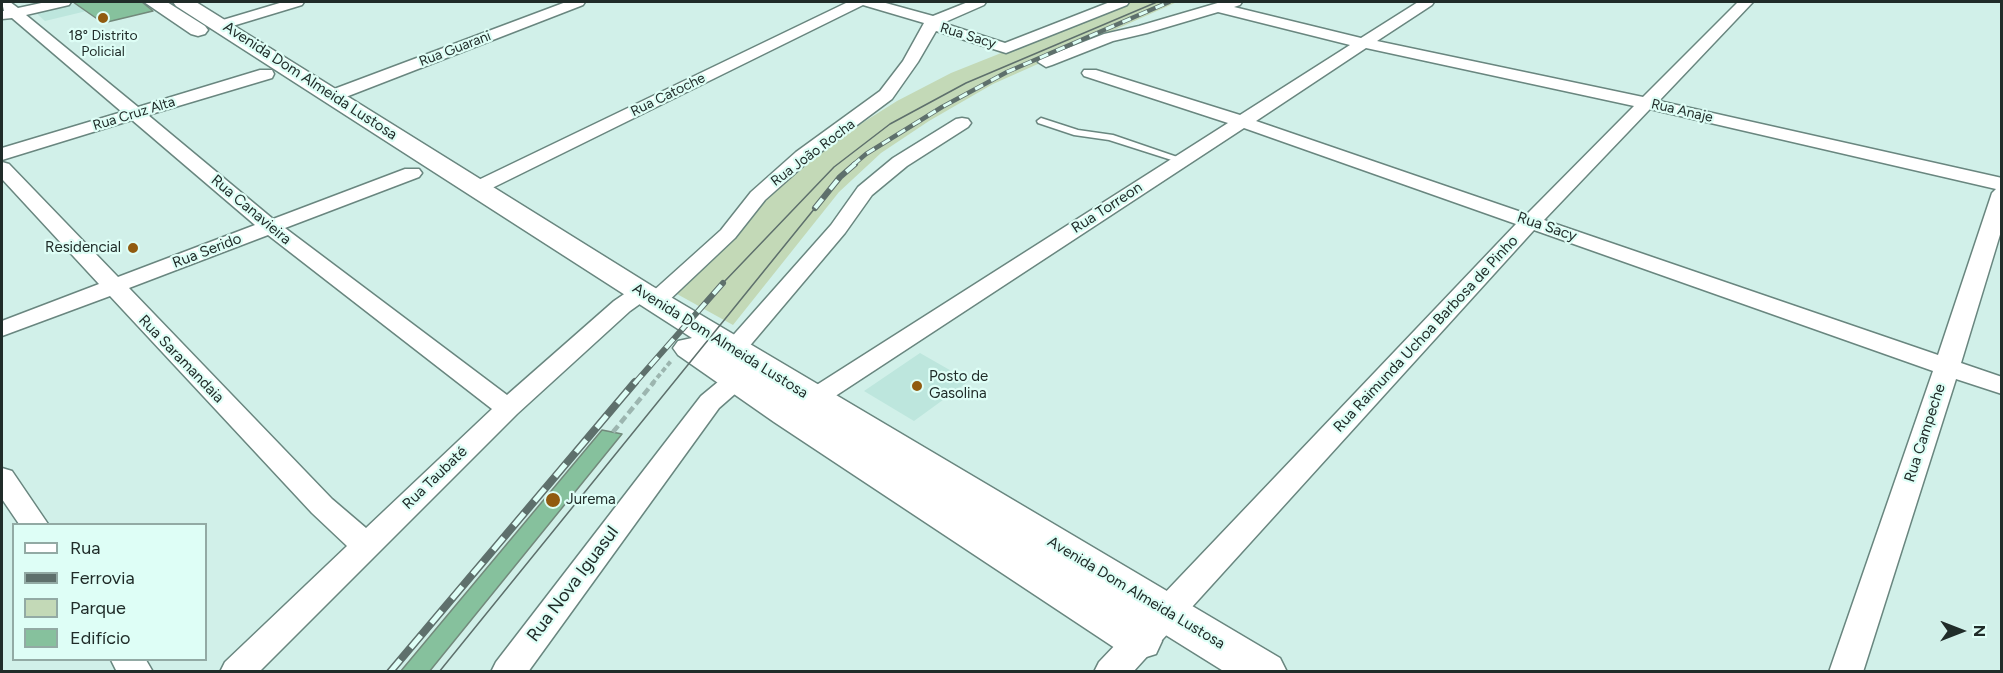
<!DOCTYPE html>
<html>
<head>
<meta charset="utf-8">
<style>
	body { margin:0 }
	#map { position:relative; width:2003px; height:673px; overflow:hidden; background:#d1f0e9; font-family:Figtree,sans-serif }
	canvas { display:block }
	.frame { position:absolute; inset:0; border:3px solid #202c29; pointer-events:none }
	.legend { position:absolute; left:12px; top:523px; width:195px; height:138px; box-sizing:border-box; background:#defef6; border:2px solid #92aaa4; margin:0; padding:8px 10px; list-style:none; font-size:18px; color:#202c29 }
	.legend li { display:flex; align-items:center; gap:12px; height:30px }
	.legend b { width:30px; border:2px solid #92aaa4 }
	.north { position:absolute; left:1931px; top:601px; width:60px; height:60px; -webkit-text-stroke:4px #defef6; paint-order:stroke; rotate:90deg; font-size:16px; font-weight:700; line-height:24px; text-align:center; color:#202c29 }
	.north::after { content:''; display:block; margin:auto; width:21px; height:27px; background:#202c29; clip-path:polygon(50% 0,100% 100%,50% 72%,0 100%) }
</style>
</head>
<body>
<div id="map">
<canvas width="2003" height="673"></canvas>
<div class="frame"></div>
<ul class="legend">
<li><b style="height:8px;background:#fff"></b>Rua</li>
<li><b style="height:8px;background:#5e706c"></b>Ferrovia</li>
<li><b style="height:16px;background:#c3d9b7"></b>Parque</li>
<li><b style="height:16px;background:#86c19d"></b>Edifício</li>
</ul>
<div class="north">N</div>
</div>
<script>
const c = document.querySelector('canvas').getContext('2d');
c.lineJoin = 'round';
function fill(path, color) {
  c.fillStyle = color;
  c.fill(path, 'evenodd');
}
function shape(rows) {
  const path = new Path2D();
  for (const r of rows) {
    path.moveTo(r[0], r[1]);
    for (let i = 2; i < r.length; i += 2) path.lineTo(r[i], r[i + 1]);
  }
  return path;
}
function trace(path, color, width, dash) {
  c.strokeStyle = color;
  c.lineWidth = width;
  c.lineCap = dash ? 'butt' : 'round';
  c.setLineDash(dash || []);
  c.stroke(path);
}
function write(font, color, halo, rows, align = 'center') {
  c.font = font + ' Figtree,sans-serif';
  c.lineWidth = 4.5;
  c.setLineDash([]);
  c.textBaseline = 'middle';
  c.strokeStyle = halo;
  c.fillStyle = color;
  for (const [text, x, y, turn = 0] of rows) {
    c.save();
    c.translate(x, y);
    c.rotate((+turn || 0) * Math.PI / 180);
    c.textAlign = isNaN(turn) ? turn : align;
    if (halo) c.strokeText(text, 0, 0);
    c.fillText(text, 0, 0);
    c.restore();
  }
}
fill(shape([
	[83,2,124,2,45,21,35,12],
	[920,353,969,381,914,421,864,391]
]), '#bde6dd');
fill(shape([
	[1129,2,1177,2,993,84,929,121,881,153,839,192,733,325,677,294,774,191,799,169,859,125,897,101,951,73]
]), '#c3d9b7');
const building = shape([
	[73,2,142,2,153,11,103,23,73,2],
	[602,430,622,434,429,672,400,672,602,430]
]);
fill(building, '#86c19d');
trace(building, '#72897b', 1.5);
const service = shape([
	[1041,118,1078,130,1113,135,1186,160,1181,163,1109,140,1074,135,1038,123,1037,121,1041,118]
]);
const minor = shape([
	[2,2,10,2,18,8,46,2,71,2,69,5,26,15,138,107,260,70,272,70,274,74,272,78,148,115,273,219,405,169,419,169,422,173,419,177,285,228,507,395,614,301,633,288,641,286,649,288,652,292,721,230,751,192,796,152,880,91,903,61,924,23,863,5,484,192,470,192,467,188,470,184,848,2,882,2,933,16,968,2,986,2,984,5,943,23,1005,43,1110,2,1129,2,1127,5,1006,53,936,31,918,62,892,99,810,160,765,200,735,238,663,306,655,308,647,306,644,301,630,311,517,414,259,672,220,672,225,662,347,546,312,513,110,296,2,336,2,321,99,284,2,179,2,162,9,164,118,277,255,225,132,120,2,160,2,148,122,112,12,18,2,19,2,11,4,11,2,2],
	[268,235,492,409,366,528,332,499,129,288,268,235],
	[283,2,304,2,302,5,226,28,221,30,213,25,216,22,283,2],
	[566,2,585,2,583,5,338,100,332,101,326,100,323,96,326,92,566,2],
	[1221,2,1242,2,1240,5,1234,7,1361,38,1418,2,1434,2,1432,5,1377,41,1643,97,1738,2,1753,2,1659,101,2002,178,2002,228,1961,363,2002,377,2002,394,1956,379,1863,672,1829,672,1933,371,1534,230,1133,672,1094,672,1099,662,1516,224,1244,128,811,412,802,414,793,412,789,406,793,400,1228,123,1084,76,1082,73,1084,70,1096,70,1240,115,1350,45,1218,12,1147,33,1113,41,1052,65,1046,67,1038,62,1040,59,1104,34,1139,26,1221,2],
	[1366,48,1634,106,1527,214,1256,121,1366,48],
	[1650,109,1996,189,1992,193,1938,355,1544,220,1650,109],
	[962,118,968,119,971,123,968,127,907,166,872,195,845,233,731,368,722,371,713,368,710,363,713,358,831,225,858,187,893,158,956,119,962,118],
	[751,359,760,362,763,367,760,372,719,408,528,672,491,672,496,662,701,396,742,362,751,359],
	[2,468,12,471,48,524,19,524,2,499,2,468],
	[111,660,146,660,153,672,117,672,111,660]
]);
const primary = shape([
	[144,2,167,2,205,26,208,30,205,34,198,36,191,34,144,2],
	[173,2,196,2,652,286,1280,658,1287,672,1225,672,1156,629,1162,641,1156,654,1140,659,1124,654,774,422,678,355,673,348,678,341,692,338,176,6,173,2]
]);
trace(service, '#69867f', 3);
trace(minor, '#69867f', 3);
trace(primary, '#69867f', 3);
trace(shape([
	[652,384,671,361]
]), '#9cb5af', 4, [5, 3]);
trace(shape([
	[613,432,654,382]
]), '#9cb5af', 4.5, [8, 4]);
fill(service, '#fff');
fill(minor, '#fff');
fill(primary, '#fff');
trace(shape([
	[723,283,834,167,890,124,966,83,1157,2],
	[439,672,815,208]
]), '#5e706c', 1.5);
const railFar2 = shape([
	[853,165,866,154,942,107,1007,72,1169,2]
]);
const railFar1 = shape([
	[815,208,840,177,855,164],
	[634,384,723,283]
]);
const rail = shape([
	[390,672,635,382]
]);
trace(railFar2, '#5e706c', 4.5);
trace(railFar1, '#5e706c', 6);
trace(rail, '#5e706c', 8);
trace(railFar2, '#defef6', 3, [9]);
trace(railFar1, '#defef6', 4, [12]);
trace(rail, '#defef6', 5, [16]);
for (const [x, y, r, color] of [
	[103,18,6,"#915b10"],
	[133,248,6,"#915b10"],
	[917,386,6,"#915b10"],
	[553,500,8,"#915b10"]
]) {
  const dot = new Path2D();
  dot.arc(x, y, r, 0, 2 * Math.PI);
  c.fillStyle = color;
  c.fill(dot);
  trace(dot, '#defef6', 2);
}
write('14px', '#202c29', '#defef6', [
	["18° Distrito",103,36],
	["Policial",103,52]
]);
write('14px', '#202c29', '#defef6', [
	["Rua Sacy",968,36,17],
	["Rua Guarani",455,49,-21],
	["Rua Catoche",668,95,-26],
	["Rua Anaje",1682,111,13],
	["Rua Cruz Alta",134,114,-17],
	["Rua João Rocha",813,153,-37]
]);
write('15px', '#202c29', '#defef6', [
	["Avenida Dom Almeida Lustosa",310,81,33],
	["Rua Torreon",1107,208,-33],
	["Rua Canavieira",251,210,40],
	["Rua Sacy",1547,227,19],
	["Rua Serido",207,251,-21],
	["Rua Raimunda Uchoa Barbosa de Pinho",1426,334,-47],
	["Avenida Dom Almeida Lustosa",720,341,32],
	["Rua Saramandaia",181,359,46],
	["Rua Campeche",1925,433,-72],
	["Rua Taubaté",435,478,-44],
	["Avenida Dom Almeida Lustosa",1136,593,31]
]);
write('15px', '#202c29', '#defef6', [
	["Residencial",121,248,"right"],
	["Posto de",929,377],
	["Gasolina",929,394],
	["Jurema",566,500]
], 'left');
write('18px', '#202c29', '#defef6', [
	["Rua Nova Iguasul",573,584,-53]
]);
</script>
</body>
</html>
